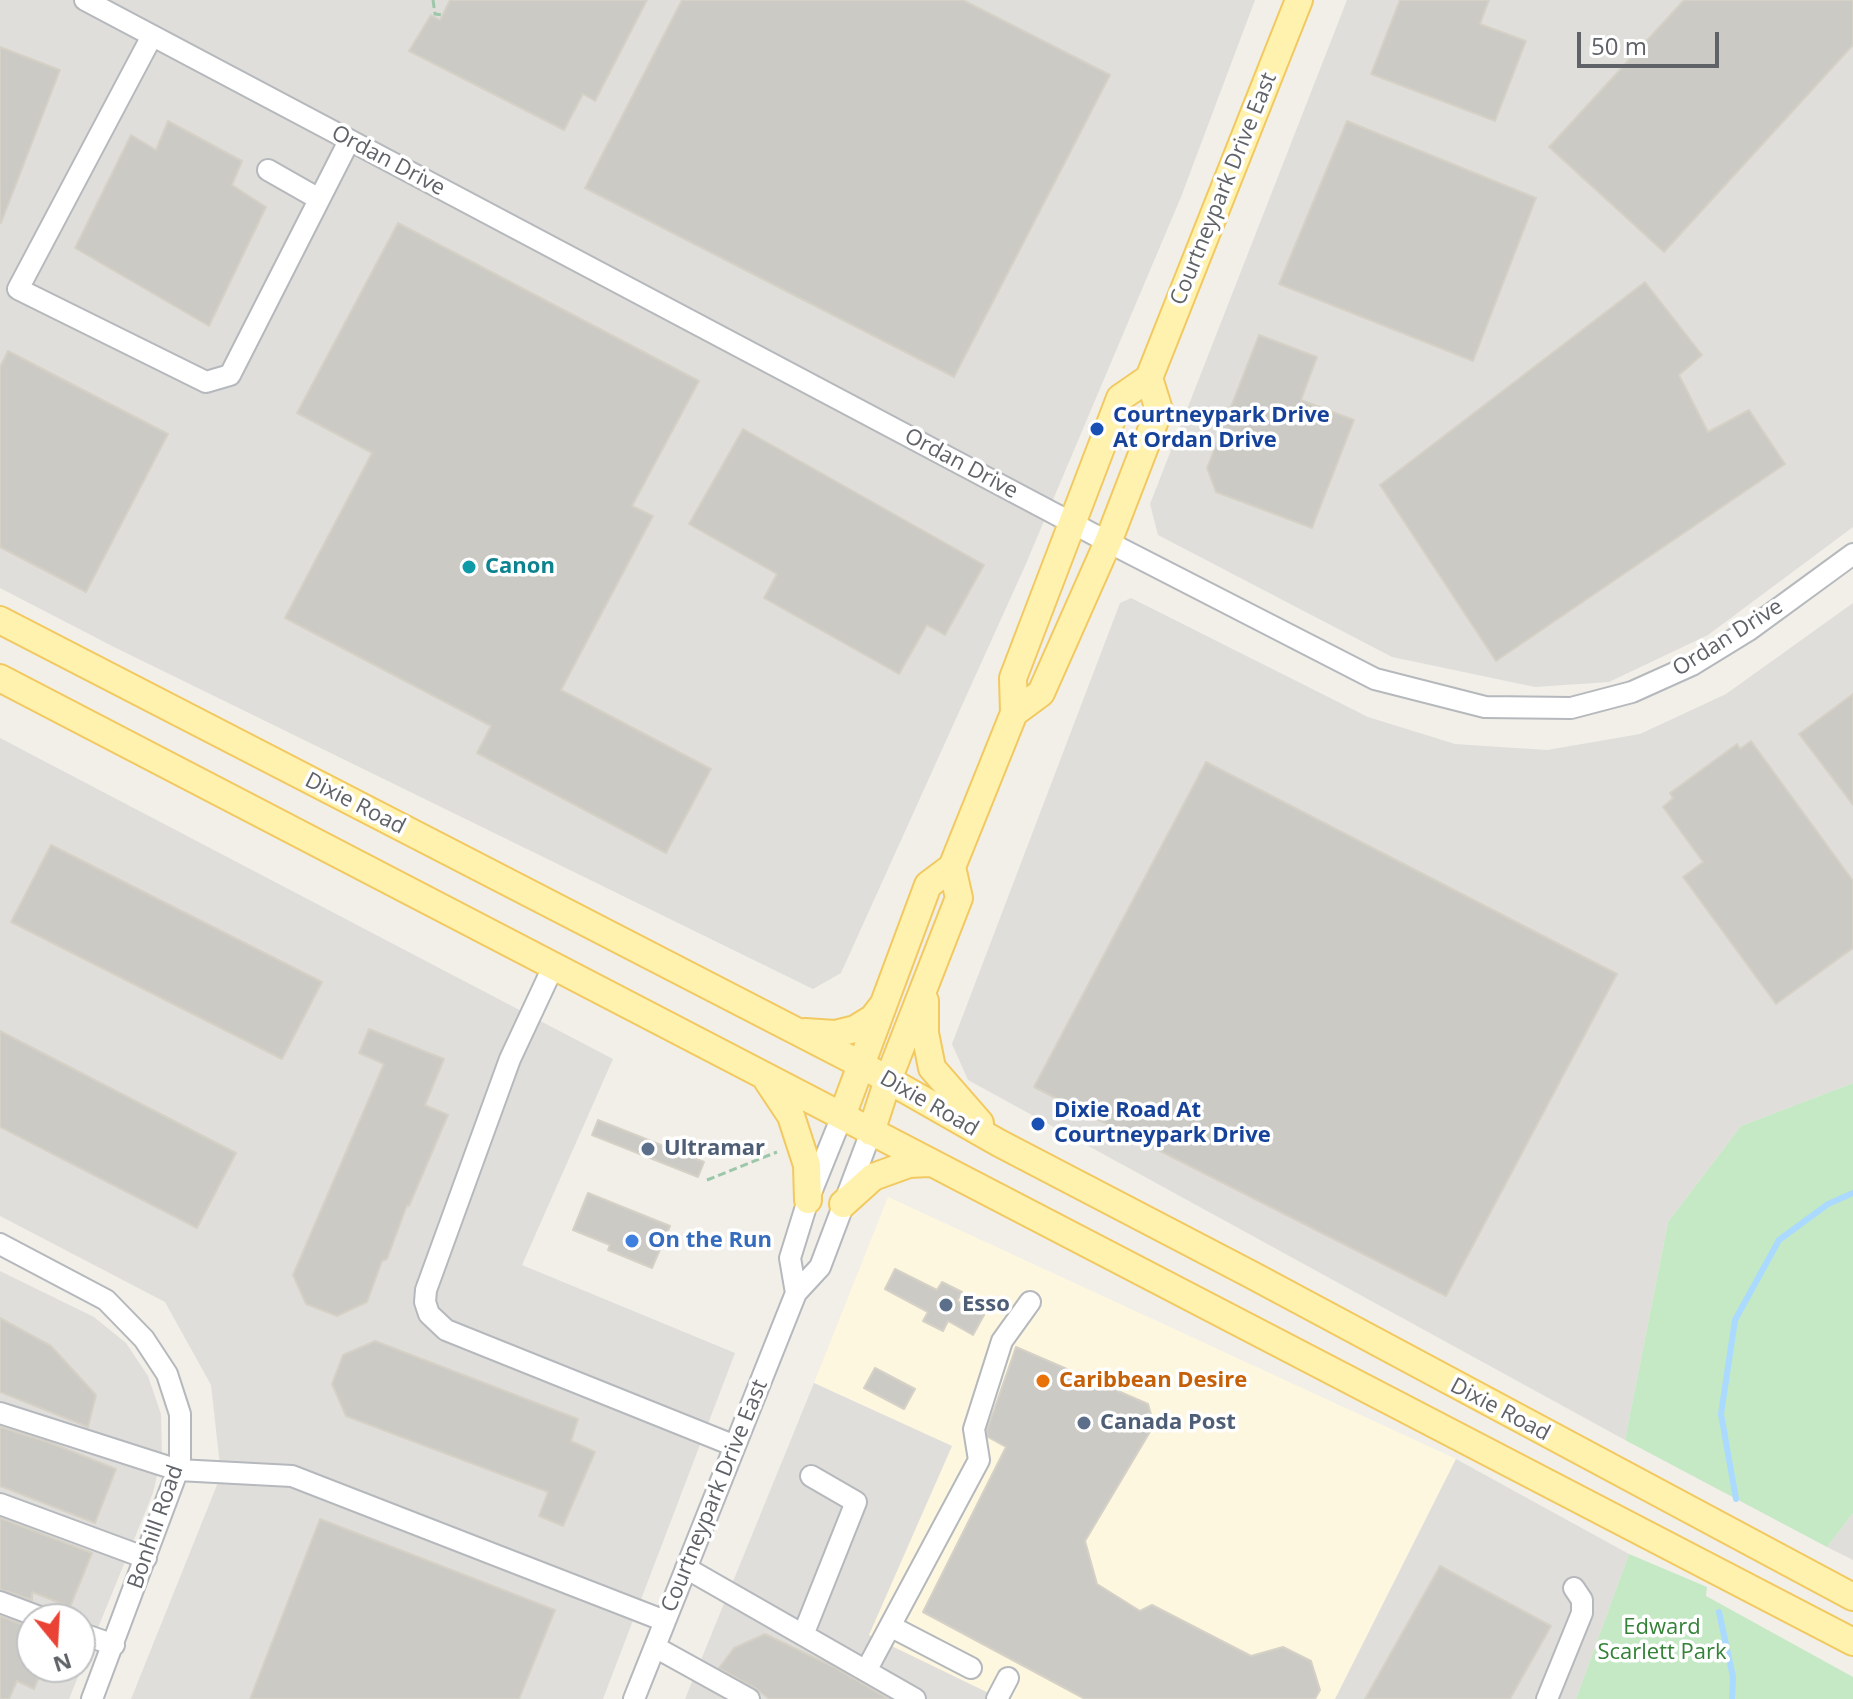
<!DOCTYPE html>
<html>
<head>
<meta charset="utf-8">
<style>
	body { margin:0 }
	#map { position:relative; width:1853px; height:1699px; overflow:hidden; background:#f1efe8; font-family:"Open Sans",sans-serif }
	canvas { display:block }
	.north { position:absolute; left:16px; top:1603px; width:80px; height:80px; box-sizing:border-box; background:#fff; border:2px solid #bfc1c3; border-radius:50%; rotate:162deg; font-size:22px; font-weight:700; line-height:32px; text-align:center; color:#5f6368 }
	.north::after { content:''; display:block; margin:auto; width:28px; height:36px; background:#ea4335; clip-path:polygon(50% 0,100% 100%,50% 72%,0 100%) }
	.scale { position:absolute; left:1577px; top:32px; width:142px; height:36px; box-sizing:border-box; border:4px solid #5f6368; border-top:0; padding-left:10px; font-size:24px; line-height:28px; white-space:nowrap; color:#5f6368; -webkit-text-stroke:6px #fff; paint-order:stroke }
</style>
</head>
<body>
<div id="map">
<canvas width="1853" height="1699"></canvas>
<div class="north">N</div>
<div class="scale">50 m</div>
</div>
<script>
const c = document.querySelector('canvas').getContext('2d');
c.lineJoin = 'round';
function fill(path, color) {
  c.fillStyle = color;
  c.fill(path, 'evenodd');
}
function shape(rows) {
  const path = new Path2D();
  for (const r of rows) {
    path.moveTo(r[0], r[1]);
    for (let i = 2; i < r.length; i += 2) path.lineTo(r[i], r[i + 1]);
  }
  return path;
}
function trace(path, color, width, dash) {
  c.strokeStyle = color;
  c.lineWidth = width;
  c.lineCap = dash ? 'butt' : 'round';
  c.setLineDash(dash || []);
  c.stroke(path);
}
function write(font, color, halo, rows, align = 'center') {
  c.font = font + ' "Open Sans",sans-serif';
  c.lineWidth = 7;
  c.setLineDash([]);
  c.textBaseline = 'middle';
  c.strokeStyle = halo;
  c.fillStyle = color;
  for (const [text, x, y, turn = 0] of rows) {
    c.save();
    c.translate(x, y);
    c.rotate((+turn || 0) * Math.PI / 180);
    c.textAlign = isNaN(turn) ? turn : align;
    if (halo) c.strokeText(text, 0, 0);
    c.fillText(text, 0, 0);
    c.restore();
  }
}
fill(shape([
	[888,1197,1456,1459,1335,1699,1001,1699,868,1635,952,1446,814,1383]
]), '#fef7e0');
fill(shape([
	[0,0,1255,0,1181,197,1025,566,841,973,813,989,114,647,0,588],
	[1347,0,1853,0,1853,527,1708,635,1609,682,1535,687,1392,657,1158,535,1150,504],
	[1131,598,1368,717,1455,744,1547,750,1640,734,1726,694,1853,603,1853,1083,1741,1126,1668,1222,1625,1440,968,1080,952,1044,1120,603],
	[0,738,613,1059,522,1265,735,1353,603,1699,131,1699,221,1475,211,1385,165,1302,0,1216],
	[0,1271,94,1317,126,1343,148,1376,161,1414,162,1454,153,1493,69,1699,0,1699],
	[32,1619,80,1619,80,1667,32,1667],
	[814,1383,952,1446,869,1635,1001,1699,685,1699],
	[1456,1459,1629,1554,1576,1699,1335,1699],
	[1853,1513,1853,1560,1827,1547]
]), '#e0deda');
fill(shape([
	[1853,1083,1853,1513,1827,1547,1625,1440,1668,1222,1741,1126],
	[1629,1554,1707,1587,1706,1596,1853,1677,1853,1699,1576,1699]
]), '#c5e8c5');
trace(shape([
	[1736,1499,1721,1414,1735,1320,1779,1240,1828,1204,1853,1193],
	[1719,1612,1733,1677,1732,1699]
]), '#aadaff', 6);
const building = shape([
	[450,0,647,0,595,101,583,94,564,130,409,51,431,15,440,20,450,0],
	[682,0,963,0,1110,75,954,377,585,188,682,0],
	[1400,0,1489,0,1480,24,1526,41,1495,121,1371,74,1400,0],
	[1684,0,1853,0,1853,45,1664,252,1549,147,1684,0],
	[0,47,60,70,1,223,0,222,0,47],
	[168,121,242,161,232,185,266,207,209,326,75,248,131,135,156,150,168,121],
	[1347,121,1536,198,1473,361,1279,284,1347,121],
	[398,223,699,381,632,506,653,516,561,690,711,769,666,853,477,753,491,726,285,618,372,453,297,413,398,223],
	[1645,282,1702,355,1679,375,1708,432,1749,410,1785,464,1496,661,1380,485,1645,282],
	[1259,335,1317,357,1301,400,1354,420,1312,528,1216,492,1207,468,1259,335],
	[8,351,168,434,86,592,0,547,0,367,8,351],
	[743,429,984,565,945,635,927,625,899,674,764,598,777,574,689,524,743,429],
	[1853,694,1853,805,1799,734,1853,694],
	[1751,741,1853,881,1853,948,1776,1004,1683,877,1703,862,1663,807,1673,798,1670,793,1737,744,1740,749,1751,741],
	[1206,762,1617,974,1446,1296,1034,1087,1206,762],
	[51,845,322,982,282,1059,11,922,51,845],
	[369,1029,444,1059,425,1105,448,1115,409,1206,407,1205,387,1259,382,1261,367,1302,337,1316,306,1304,293,1275,384,1064,359,1053,369,1029],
	[0,1031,236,1153,197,1228,0,1127,0,1031],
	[598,1120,704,1162,698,1177,592,1135,598,1120],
	[588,1193,670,1226,652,1268,608,1250,610,1245,573,1230,588,1193],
	[895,1269,937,1290,942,1282,962,1292,957,1301,984,1315,973,1335,948,1321,943,1331,923,1321,928,1312,885,1289,895,1269],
	[0,1318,51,1346,96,1395,88,1427,0,1392,0,1318],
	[375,1341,578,1419,571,1441,595,1452,563,1526,539,1516,548,1492,346,1416,332,1384,343,1355,375,1341],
	[1016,1347,1148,1404,1154,1425,1085,1541,1097,1584,1140,1611,1152,1605,1251,1656,1283,1647,1311,1661,1320,1690,1315,1699,1085,1699,923,1612,1006,1447,988,1437,987,1430,1016,1347],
	[875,1368,915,1389,904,1409,864,1388,875,1368],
	[0,1427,51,1443,116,1469,95,1523,0,1486,0,1427],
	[0,1518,92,1553,70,1607,32,1592,32,1600,0,1589,0,1518],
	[320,1519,555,1610,519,1699,250,1699,320,1519],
	[1440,1566,1551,1626,1510,1699,1365,1699,1440,1566],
	[0,1616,32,1628,32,1667,43,1667,34,1689,17,1681,9,1699,0,1699,0,1616],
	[765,1634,832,1666,889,1699,769,1699,755,1688,719,1668,734,1648,765,1634]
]);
fill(building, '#cccac5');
trace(building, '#d6d1c6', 2);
const minor = shape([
	[85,0,1108,542,1375,679,1485,707,1571,708,1632,692,1692,665,1749,630,1853,554],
	[152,36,18,289,206,382,230,375,349,141],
	[268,170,319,199],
	[553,967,510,1059,426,1290,425,1302,429,1314,446,1330,735,1446],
	[0,1244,106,1300,144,1339,167,1374,180,1414,180,1464,92,1699],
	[796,1293,790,1258,808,1200,842,1116],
	[0,1413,178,1470,292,1476,665,1621],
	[0,1504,146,1558],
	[686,1568,915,1699],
	[0,1602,45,1619],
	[890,1626,971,1668],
	[80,1633,114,1645],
	[803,1635,856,1502,811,1476],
	[655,1647,749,1699],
	[866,1671,979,1460,974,1429,1002,1341,1030,1302],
	[634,1699,796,1293,820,1267,871,1132],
	[997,1699,1008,1678],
	[1547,1699,1582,1613,1582,1600,1574,1588]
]);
const major = shape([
	[0,620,862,1065,999,1143,1252,1275,1853,1597],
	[0,678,1853,1642],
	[1014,713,1041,693,1108,542,1159,410,1149,378],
	[925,1001,925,1033,932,1068,980,1123],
	[805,1032,835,1034,855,1029,873,1018,883,1005],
	[767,1080,791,1116,807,1165,808,1200],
	[842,1116,928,885,952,867,1014,713,1013,678,1120,398,1149,378,1299,0],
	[871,1132,888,1080,959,898,952,867],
	[843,1204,873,1177,909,1164,929,1163]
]);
trace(minor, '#b5b8bc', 24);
trace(major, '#f2c960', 30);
trace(shape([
	[433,0,435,14,442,15],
	[707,1180,777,1152]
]), '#9cc7a9', 3, [8, 4]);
trace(minor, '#fff', 20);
trace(major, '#fff2af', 26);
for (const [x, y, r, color] of [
	[1097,429,8,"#1a4fb4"],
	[469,567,8,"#0f9aa8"],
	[1038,1124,8,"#1a4fb4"],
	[648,1149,8,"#5c6f8a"],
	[632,1241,8,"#3f7fe0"],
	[946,1305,8,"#5c6f8a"],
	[1043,1381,8,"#e8710a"],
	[1084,1423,8,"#5c6f8a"]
]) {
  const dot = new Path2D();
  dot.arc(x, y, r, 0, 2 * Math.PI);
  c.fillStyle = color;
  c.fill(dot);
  trace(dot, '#fff', 3);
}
write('22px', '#5f6368', '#fff', [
	["Ordan Drive",388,161,28],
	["Courtneypark Drive East",1224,189,-68],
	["Ordan Drive",961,464,28],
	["Ordan Drive",1728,638,-32],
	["Dixie Road",355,804,27],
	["Dixie Road",929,1104,30],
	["Dixie Road",1500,1410,28],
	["Courtneypark Drive East",715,1496,-68],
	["Bonhill Road",156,1527,-71]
]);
write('bold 22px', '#164399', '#fff', [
	["Courtneypark Drive",1113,416],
	["At Ordan Drive",1113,441],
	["Dixie Road At",1054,1111],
	["Courtneypark Drive",1054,1136]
], 'left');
write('bold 22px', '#0d838f', '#fff', [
	["Canon",485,567]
], 'left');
write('bold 22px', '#4e5e75', '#fff', [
	["Ultramar",664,1149],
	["Esso",962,1305],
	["Canada Post",1100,1423]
], 'left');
write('bold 22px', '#366cbe', '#fff', [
	["On the Run",648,1241]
], 'left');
write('bold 22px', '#c56008', '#fff', [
	["Caribbean Desire",1059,1381]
], 'left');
write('22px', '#348238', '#fff', [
	["Edward",1662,1628],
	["Scarlett Park",1662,1653]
]);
</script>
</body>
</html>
